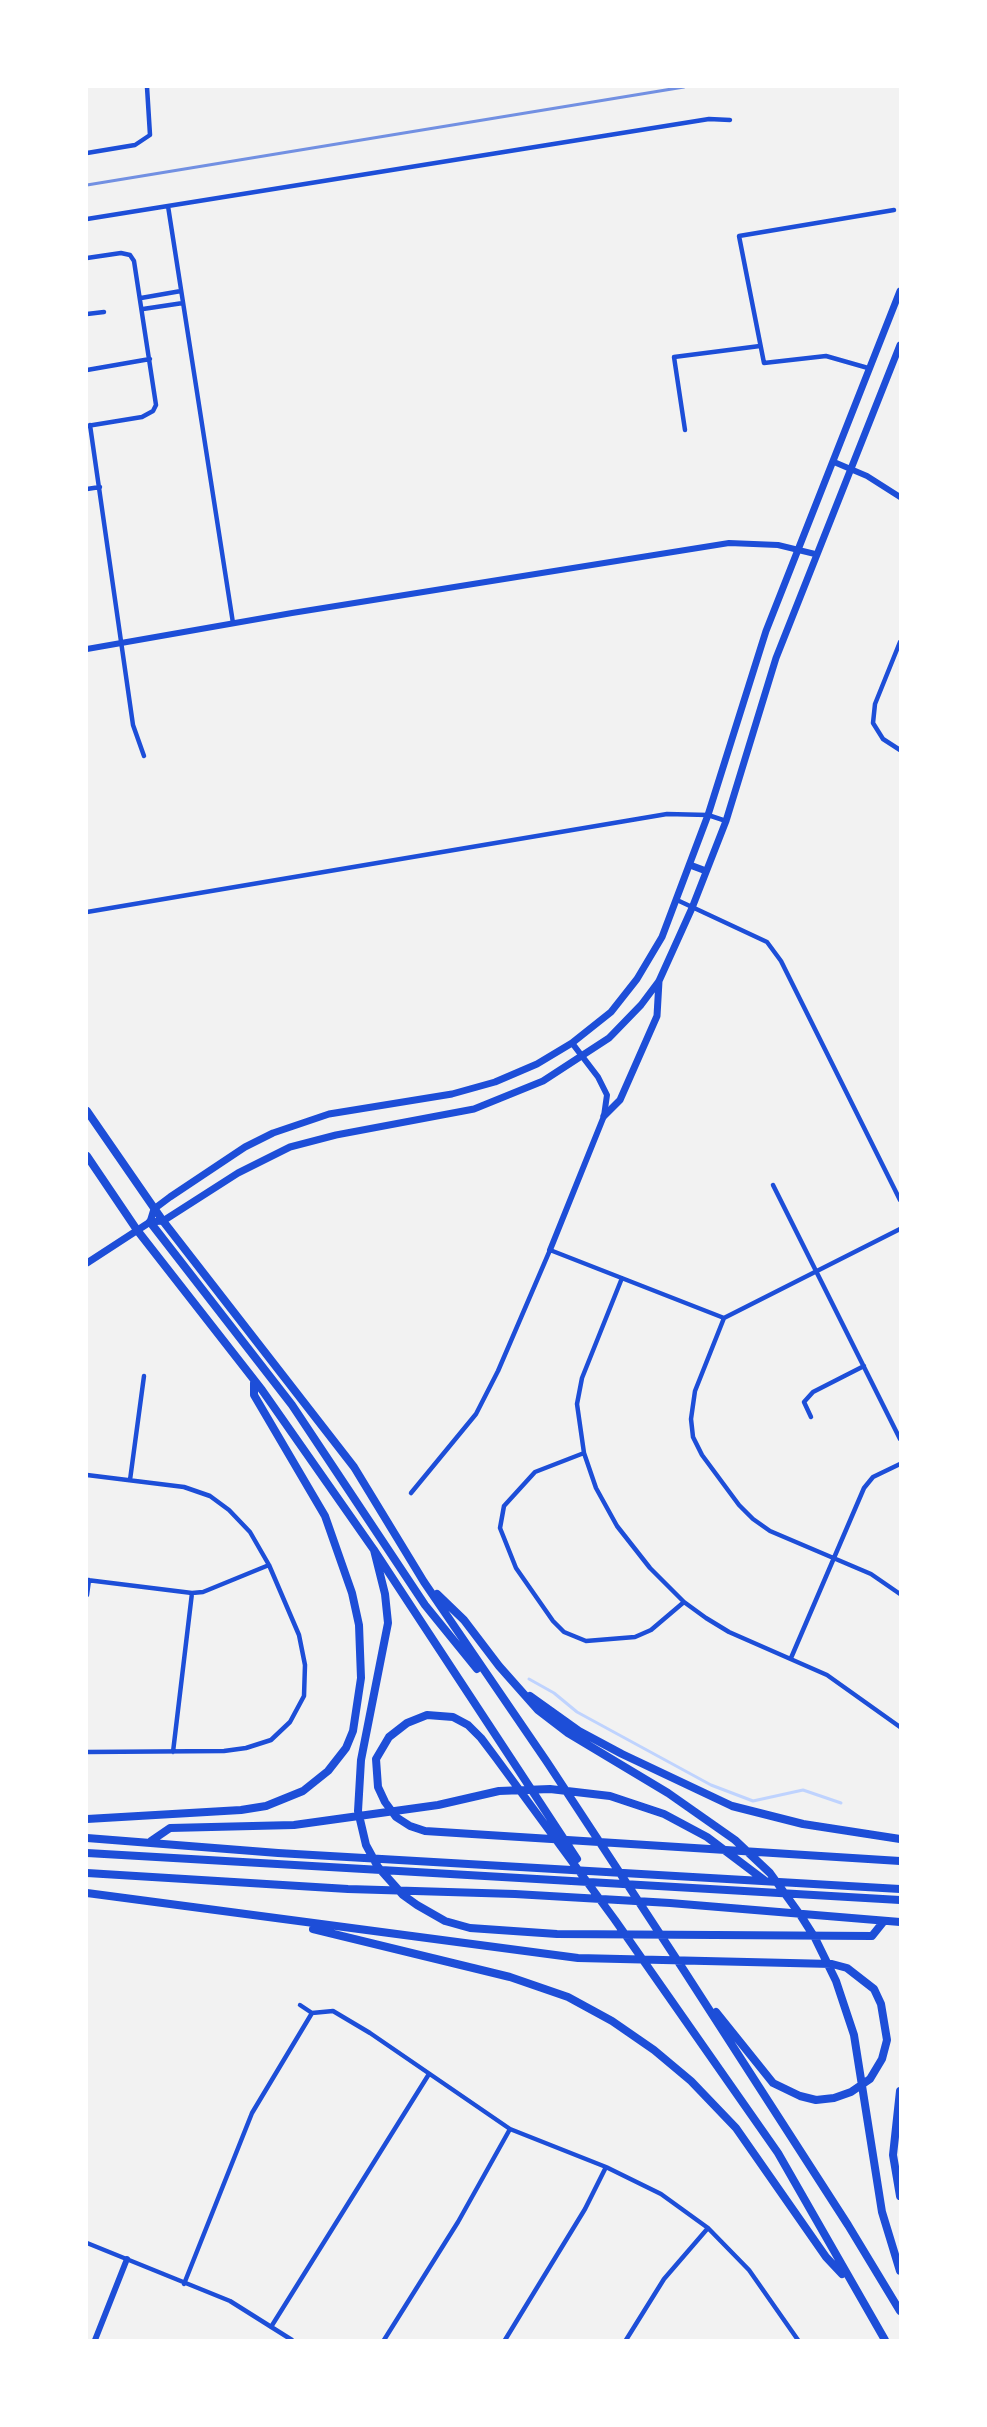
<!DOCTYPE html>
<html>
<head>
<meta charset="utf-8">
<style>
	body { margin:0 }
	#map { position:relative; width:987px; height:2427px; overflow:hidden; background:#f2f2f2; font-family:"Alegreya Sans",sans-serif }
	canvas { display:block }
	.frame { position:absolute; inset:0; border:88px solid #fff; pointer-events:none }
</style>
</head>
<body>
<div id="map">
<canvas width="987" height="2427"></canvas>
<div class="frame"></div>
</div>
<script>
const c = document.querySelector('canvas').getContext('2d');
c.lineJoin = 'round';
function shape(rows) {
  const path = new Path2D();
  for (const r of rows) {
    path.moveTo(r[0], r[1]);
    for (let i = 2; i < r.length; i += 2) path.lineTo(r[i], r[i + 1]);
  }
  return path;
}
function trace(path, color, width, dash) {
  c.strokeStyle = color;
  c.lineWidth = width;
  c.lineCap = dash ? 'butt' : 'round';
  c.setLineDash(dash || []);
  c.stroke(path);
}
trace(shape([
	[529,1679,554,1693,577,1712,711,1785,753,1801,803,1790,841,1803]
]), '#bfd3fe', 3);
trace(shape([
	[87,153,135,145,150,135,147,87],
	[168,206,233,623],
	[87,219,709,119,730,120],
	[87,258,121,253,130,255,134,261,156,405,153,411,142,417,87,426],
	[141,298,181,291],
	[143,309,183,303],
	[87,314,104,312],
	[868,368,826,356,764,363,739,236,894,210],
	[87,370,150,359],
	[90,425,133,725,144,756],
	[685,430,674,357,760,346],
	[87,489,100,487],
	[900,642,875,704,873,723,883,739,900,750],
	[677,900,767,942,781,961,900,1200],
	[87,912,667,814,708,815,726,821],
	[773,1185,900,1439],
	[622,1278,582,1378,577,1404,584,1453,596,1488,617,1526,650,1568,684,1602,706,1618,729,1632,827,1675,900,1727],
	[724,1318,695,1391,691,1419,693,1437,702,1455,739,1505,753,1519,770,1531,871,1574,900,1594],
	[811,1417,804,1402,813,1392,864,1366],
	[584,1453,535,1472,504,1506,500,1528,516,1568,553,1621,564,1632,586,1641,635,1637,651,1630,684,1602],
	[87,1475,184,1487,210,1496,229,1510,250,1532,269,1565,299,1635,305,1665,304,1696,290,1722,271,1740,246,1748,224,1751,87,1752],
	[130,1480,144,1376],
	[411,1493,476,1414,498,1371,550,1250,724,1318,900,1229],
	[87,1580,192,1593,203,1592,269,1565],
	[87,1595,89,1580],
	[791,1658,864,1488,873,1477,900,1464],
	[173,1752,192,1593],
	[300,2005,312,2013,333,2011,370,2033,510,2129,606,2167,661,2194,708,2228,749,2270,798,2340],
	[87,2243,230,2301,292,2340],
	[184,2284,252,2113,312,2013],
	[271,2327,429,2074],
	[384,2340,458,2222,510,2129],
	[505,2340,585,2209,606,2167],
	[626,2340,664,2279,708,2228]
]), '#1d4ed8', 4.5);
trace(shape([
	[834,462,867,476,900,497],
	[87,649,292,613,729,543,778,545,815,554],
	[550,1250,604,1116,607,1095,598,1077,572,1043],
	[95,2340,127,2259]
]), '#1d4ed8', 6);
trace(shape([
	[690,865,706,871],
	[604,1116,620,1100,657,1016,659,981],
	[150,1222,154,1209,170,1197,245,1147,273,1133,329,1114,452,1094,495,1082,537,1064,572,1043,611,1012,637,979,662,937,708,815,766,631,900,291],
	[87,1263,150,1222,163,1221,238,1173,290,1147,336,1135,474,1109,543,1081,609,1038,641,1005,659,981,692,908,726,821,776,658,900,345]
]), '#1d4ed8', 7);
trace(shape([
	[87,1111,163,1221],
	[87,1156,137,1230]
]), '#1d4ed8', 8);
trace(shape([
	[163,1221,354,1467,424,1582,547,1762,683,1969,848,2225,900,2311],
	[150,1222,292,1405,425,1605,477,1669],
	[137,1230,262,1390,374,1550,577,1859],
	[374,1550,385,1594,388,1623,361,1760,358,1811,366,1845,378,1867,403,1895,417,1905,445,1921,470,1928,557,1934,872,1936,884,1921],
	[437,1594,464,1620,499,1666,538,1710,568,1733,668,1793,735,1840,770,1873,801,1916,815,1938,836,1981,854,2035,882,2212,900,2271],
	[530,1696,579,1731,622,1754,732,1806,803,1824,900,1839],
	[87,1819,241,1810,266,1806,303,1791,328,1771,346,1748,353,1731,361,1678,359,1625,352,1593,325,1516,254,1395,254,1383],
	[87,1838,278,1853,900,1889],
	[151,1841,170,1828,294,1825,438,1805,499,1791,550,1789,610,1796,664,1814,707,1837,764,1880],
	[87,1853,900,1900],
	[87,1873,348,1889,515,1894,670,1903,900,1922],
	[87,1893,578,1958,832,1964,847,1968,874,1989,881,2004,887,2040,882,2059,870,2079,851,2092,834,2098,816,2100,800,2096,773,2083,716,2012],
	[313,1929,510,1977,568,1997,612,2021,654,2050,691,2081,736,2128,826,2257,842,2274],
	[900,2091,893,2155,900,2196],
	[885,2340,778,2153,615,1920,496,1758,481,1738,468,1725,453,1717,427,1715,407,1723,389,1737,376,1759,378,1787,385,1802,396,1817,410,1826,425,1831,488,1835,900,1861]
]), '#1d4ed8', 8);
trace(shape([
	[87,185,684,87]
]), '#7290e2', 3);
</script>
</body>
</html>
